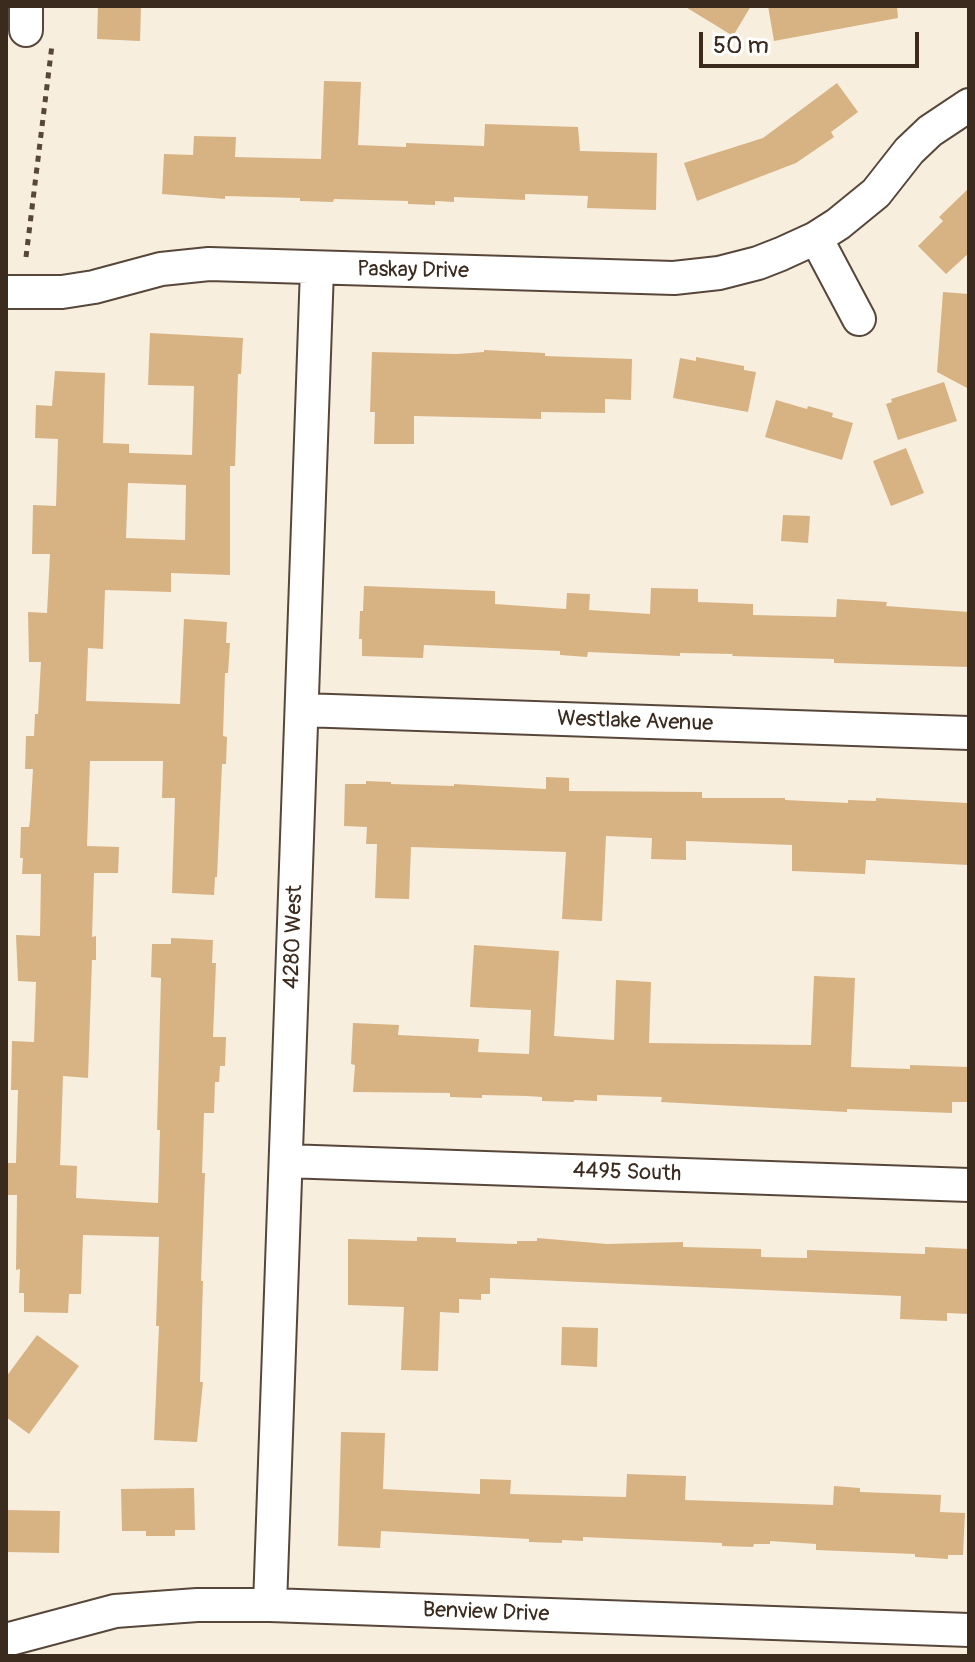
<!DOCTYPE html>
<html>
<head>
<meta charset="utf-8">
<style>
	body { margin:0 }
	#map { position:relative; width:975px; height:1662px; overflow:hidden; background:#f8eede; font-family:Pangolin,sans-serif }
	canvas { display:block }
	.frame { position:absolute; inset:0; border:8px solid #3b2a1e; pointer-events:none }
	.scale { position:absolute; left:699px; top:32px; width:220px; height:36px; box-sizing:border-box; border:4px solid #3b2a1e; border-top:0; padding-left:10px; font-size:24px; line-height:28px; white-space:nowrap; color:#3b2a1e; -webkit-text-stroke:6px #fff; paint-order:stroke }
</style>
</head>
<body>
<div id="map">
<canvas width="975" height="1662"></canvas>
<div class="frame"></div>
<div class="scale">50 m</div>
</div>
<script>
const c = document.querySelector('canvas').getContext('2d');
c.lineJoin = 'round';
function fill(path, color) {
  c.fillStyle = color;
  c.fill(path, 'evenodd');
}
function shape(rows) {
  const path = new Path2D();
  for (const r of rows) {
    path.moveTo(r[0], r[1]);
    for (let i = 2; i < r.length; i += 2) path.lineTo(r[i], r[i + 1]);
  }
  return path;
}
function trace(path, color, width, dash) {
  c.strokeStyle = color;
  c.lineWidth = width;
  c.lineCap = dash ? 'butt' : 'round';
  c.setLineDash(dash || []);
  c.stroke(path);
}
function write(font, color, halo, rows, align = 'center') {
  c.font = font + ' Pangolin,sans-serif';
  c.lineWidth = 7;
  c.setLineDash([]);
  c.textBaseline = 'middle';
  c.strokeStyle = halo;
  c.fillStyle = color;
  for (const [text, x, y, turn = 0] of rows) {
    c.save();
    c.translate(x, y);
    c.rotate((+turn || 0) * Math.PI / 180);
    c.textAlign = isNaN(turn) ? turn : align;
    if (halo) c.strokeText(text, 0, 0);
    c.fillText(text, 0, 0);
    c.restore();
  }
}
fill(shape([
	[98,6,141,6,140,41,97,39],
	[684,6,751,6,733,36],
	[768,6,897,6,898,18,774,41],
	[324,81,361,82,358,145,406,147,406,143,484,146,485,124,578,127,580,151,657,153,656,210,587,208,588,196,525,194,525,200,454,197,454,202,435,201,435,205,408,204,408,201,334,199,333,202,300,201,300,198,225,196,225,199,162,194,164,154,193,155,194,136,236,137,235,157,321,159],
	[837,83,858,112,831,132,834,137,796,163,697,201,684,163,763,138],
	[969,188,969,253,946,274,918,246,943,221,939,217],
	[943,292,969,294,969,389,937,372],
	[150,333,243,338,241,374,238,374,235,466,230,466,230,575,171,573,171,592,105,590,103,649,88,648,86,701,180,704,184,619,227,622,226,643,230,643,228,673,225,673,223,736,227,737,226,764,222,764,217,877,215,877,214,895,172,893,175,798,162,798,163,761,90,761,87,846,119,847,118,873,94,873,92,937,96,936,96,960,92,960,88,1078,63,1076,60,1165,77,1166,76,1198,158,1203,160,1130,157,1130,161,978,151,977,152,944,171,944,171,938,213,940,212,963,216,963,213,1037,226,1037,225,1066,220,1066,219,1082,215,1082,214,1113,204,1113,202,1173,205,1173,201,1281,203,1281,200,1382,203,1382,197,1442,154,1440,159,1326,156,1326,159,1237,83,1235,81,1294,69,1294,68,1313,24,1312,24,1293,19,1293,20,1269,16,1270,17,1195,7,1195,8,1163,16,1163,18,1090,11,1090,12,1041,34,1042,36,982,18,981,16,935,40,936,41,874,22,874,23,858,20,858,21,827,29,827,30,820,33,769,25,769,26,736,34,736,35,714,38,714,41,662,29,662,28,612,47,613,50,554,32,554,33,505,56,506,58,439,35,438,36,405,52,406,55,371,105,373,103,443,129,444,129,453,192,455,194,386,148,385],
	[128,483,186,485,185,540,126,538],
	[484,350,545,353,545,356,632,359,631,400,605,399,605,413,541,412,541,419,414,416,414,444,374,444,375,412,370,412,372,352,457,354,484,352],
	[696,357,744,366,744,370,756,372,748,412,673,398,680,358,696,361],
	[944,382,957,421,898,440,886,404,892,402,891,399],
	[776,400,807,409,808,406,833,413,832,417,853,423,842,460,765,437],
	[906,448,924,493,891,506,873,461],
	[783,515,810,516,808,543,781,541],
	[364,586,495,591,495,604,566,609,567,593,590,594,589,610,650,614,651,588,698,589,698,602,753,604,753,615,836,617,837,599,887,602,886,606,969,612,969,667,834,663,834,659,732,656,733,654,680,653,680,656,588,652,587,657,560,655,560,651,424,645,423,658,362,656,362,639,359,639,360,611,363,611],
	[546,777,569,778,569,791,702,792,702,798,785,798,785,800,848,803,848,800,876,801,876,798,967,803,969,804,969,865,866,860,865,874,792,871,792,845,686,841,686,860,651,859,652,838,606,836,602,921,562,919,566,852,411,847,409,899,375,898,377,844,366,844,367,827,344,826,345,784,366,784,366,781,391,782,391,784,454,786,454,784,546,789],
	[474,945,559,951,554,1036,614,1040,616,980,651,982,649,1043,811,1045,814,976,855,978,851,1067,910,1069,910,1065,969,1067,969,1102,952,1102,952,1113,847,1109,847,1112,661,1102,662,1097,597,1095,597,1101,574,1100,574,1102,542,1101,542,1097,527,1096,482,1095,482,1098,450,1097,450,1093,353,1092,355,1065,351,1064,353,1023,399,1025,398,1035,479,1039,478,1052,529,1054,531,1010,470,1007],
	[417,1237,456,1238,456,1242,517,1244,517,1241,537,1241,537,1238,607,1244,683,1242,683,1247,761,1249,761,1257,807,1258,807,1250,925,1254,925,1247,969,1249,969,1314,947,1313,947,1321,900,1319,901,1296,490,1278,490,1294,481,1294,481,1300,459,1299,459,1313,440,1312,438,1371,401,1370,404,1307,348,1305,348,1239,417,1241],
	[562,1327,598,1328,597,1367,561,1365],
	[37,1335,79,1366,29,1434,6,1417,6,1377],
	[341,1432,385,1433,383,1489,480,1494,480,1479,511,1480,510,1494,626,1497,627,1474,686,1476,685,1500,833,1505,834,1486,860,1488,860,1492,941,1495,940,1512,965,1513,963,1555,948,1555,948,1559,915,1557,915,1554,816,1550,816,1544,770,1541,770,1544,754,1544,753,1547,722,1546,722,1543,583,1537,583,1541,562,1540,562,1543,529,1542,529,1539,381,1531,380,1548,338,1546],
	[194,1488,195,1530,175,1530,175,1536,146,1536,146,1531,122,1531,121,1489],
	[6,1510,60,1511,59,1553,6,1552]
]), '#d7b384');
const minor = shape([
	[26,30,26,6],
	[816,238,859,319],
	[6,292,62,292,94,287,161,269,209,264,674,278,719,273,758,263,781,254,816,238,838,224,876,193,909,151,930,131,969,105],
	[302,710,969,733],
	[286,1161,969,1185],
	[270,1605,317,269],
	[6,1640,115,1611,197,1605,270,1605,969,1630]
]);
trace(minor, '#57473b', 36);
trace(shape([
	[26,257,52,45]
]), '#57473b', 5, [6, 6]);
trace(minor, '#fff', 32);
write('22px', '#3b2a1e', '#fff', [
	["Paskay Drive",413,271,1],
	["Westlake Avenue",635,722,2],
	["4280 West",294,937,-88],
	["4495 South",627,1173,2],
	["Benview Drive",486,1613,2]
]);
</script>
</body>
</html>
